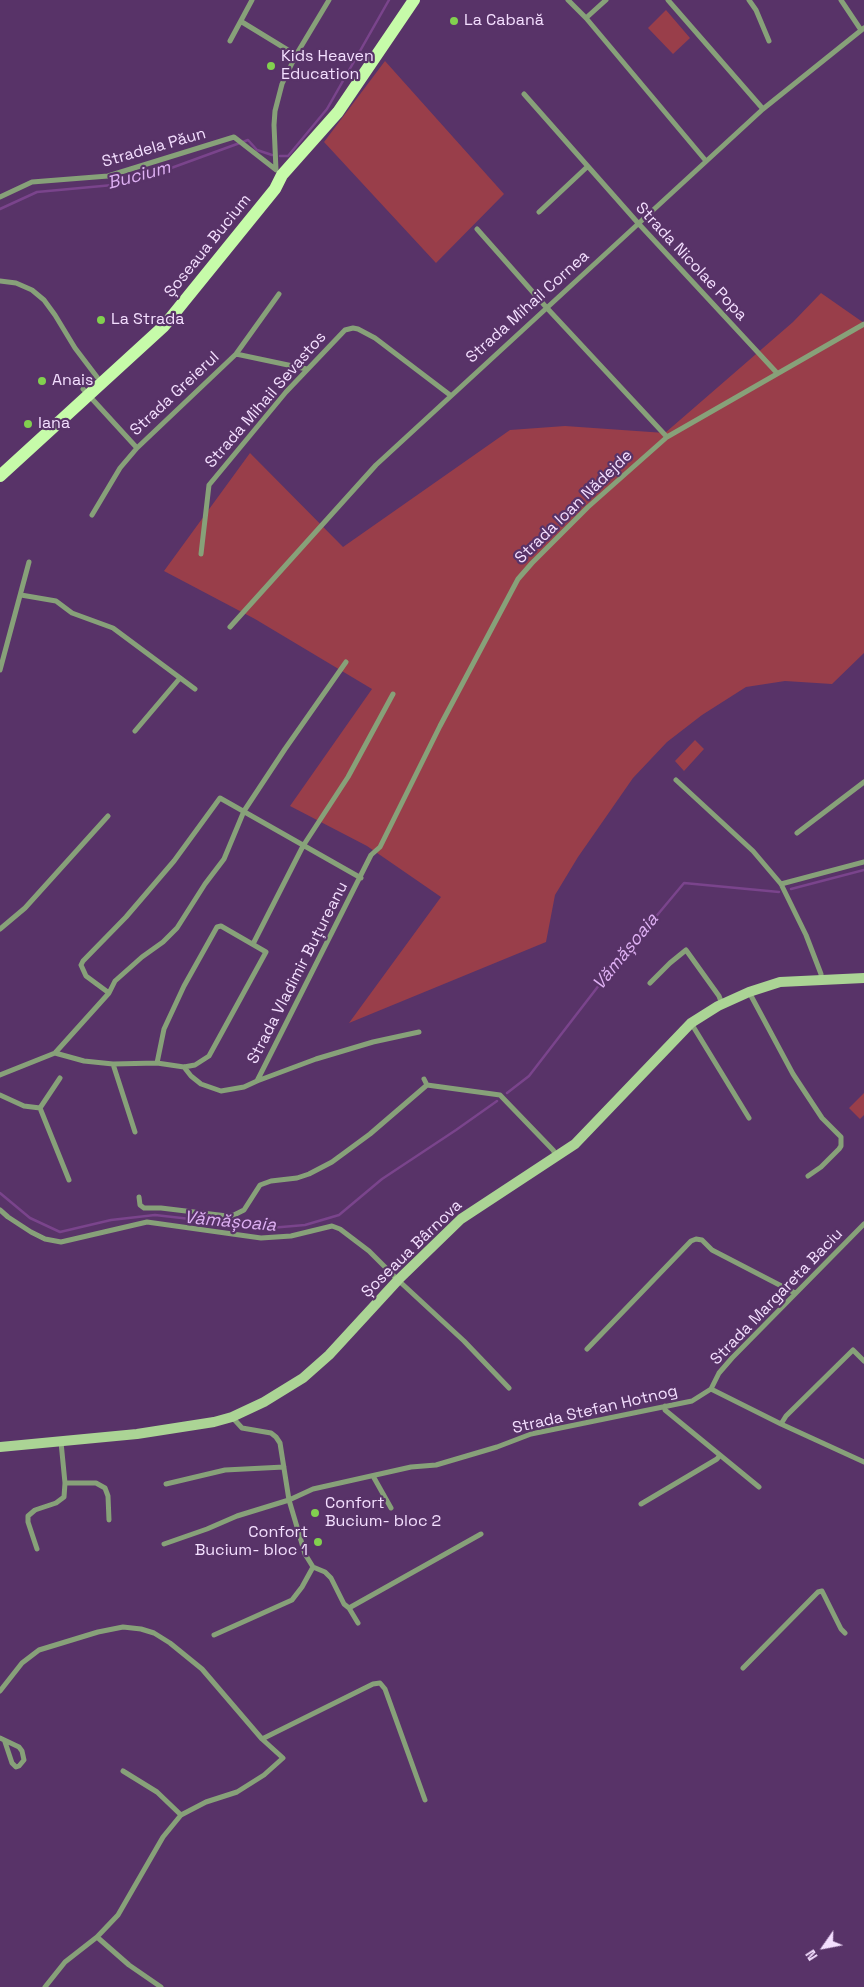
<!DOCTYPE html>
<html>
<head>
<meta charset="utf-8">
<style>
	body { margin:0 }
	#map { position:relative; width:864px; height:1987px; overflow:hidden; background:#583368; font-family:"Space Grotesk",sans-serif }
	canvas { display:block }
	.north { position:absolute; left:799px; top:1922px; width:50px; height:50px; -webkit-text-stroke:4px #583368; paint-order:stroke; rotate:237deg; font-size:14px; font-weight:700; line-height:20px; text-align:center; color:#f4dfff }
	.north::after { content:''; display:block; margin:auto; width:18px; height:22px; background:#f4dfff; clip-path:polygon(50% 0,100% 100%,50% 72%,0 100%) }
</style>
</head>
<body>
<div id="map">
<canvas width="864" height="1987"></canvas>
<div class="north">N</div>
</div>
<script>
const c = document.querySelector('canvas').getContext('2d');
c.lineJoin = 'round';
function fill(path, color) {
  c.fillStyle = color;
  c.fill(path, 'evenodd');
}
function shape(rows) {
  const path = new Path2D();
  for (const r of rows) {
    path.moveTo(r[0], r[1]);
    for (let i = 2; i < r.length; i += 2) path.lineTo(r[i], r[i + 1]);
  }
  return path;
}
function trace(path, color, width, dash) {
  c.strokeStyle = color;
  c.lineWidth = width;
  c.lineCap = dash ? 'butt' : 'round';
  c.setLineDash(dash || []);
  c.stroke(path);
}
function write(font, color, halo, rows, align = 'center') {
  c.font = font + ' "Space Grotesk",sans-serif';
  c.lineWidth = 4.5;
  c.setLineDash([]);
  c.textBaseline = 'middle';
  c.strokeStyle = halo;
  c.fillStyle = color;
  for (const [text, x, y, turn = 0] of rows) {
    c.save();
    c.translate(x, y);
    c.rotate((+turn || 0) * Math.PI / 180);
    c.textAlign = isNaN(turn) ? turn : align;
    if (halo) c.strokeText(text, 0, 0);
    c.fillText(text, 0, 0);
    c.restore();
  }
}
fill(shape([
	[666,10,690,38,673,54,648,28],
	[385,61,504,194,436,263,324,142],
	[821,293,864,323,864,653,832,684,785,681,746,687,702,715,667,742,633,778,578,857,555,895,546,942,349,1023,441,897,367,846,290,806,372,689,255,619,164,571,250,453,343,547,510,430,565,426,665,433,793,322],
	[695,740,704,749,684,771,675,761],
	[864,1093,864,1115,860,1119,849,1108]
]), '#993e4a');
trace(shape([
	[280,156,288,156,327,109,389,0],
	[0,209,37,192,113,185,141,179,248,140,257,150,272,155],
	[791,889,864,870],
	[507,1093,529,1076,603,980,684,883,779,892],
	[0,1193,30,1218,60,1232,111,1220,155,1215,270,1228,305,1225,339,1215,382,1179,456,1130,497,1101]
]), '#7a448c', 2.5);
trace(shape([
	[568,0,586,18,706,161],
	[668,0,763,109],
	[749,0,756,10,769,41],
	[841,0,861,30],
	[586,18,606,0],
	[242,22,296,55],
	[230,41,252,0],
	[524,94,638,223,777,373],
	[276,170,274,125,275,111,282,84,296,55,329,0],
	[0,197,32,182,108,176,234,137,275,169],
	[539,212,587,167],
	[477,229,546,307,667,437],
	[0,281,16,283,32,290,44,300,55,315,75,348,97,377],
	[236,354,307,369],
	[83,389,137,448],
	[92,515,120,468,137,448,236,354,279,294],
	[201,554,209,485,286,392,345,330,353,328,358,329,375,338,450,395],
	[21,595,56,601,72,613,113,628,195,689],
	[230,627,376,465,763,109,864,28],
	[0,670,29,562],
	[135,731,180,678],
	[676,780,753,851,781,884,806,935,821,974,821,979],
	[797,833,864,782],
	[781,884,864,862],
	[0,929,25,908,108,816],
	[253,944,303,846,348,777,393,694],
	[650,983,670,963,686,950,719,996,722,1004],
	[749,992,793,1074,822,1118,841,1137,841,1146,839,1149,821,1167,808,1176],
	[109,993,86,976,81,965,83,961,126,917,174,861,220,798,361,878],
	[691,1023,749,1118],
	[55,1053,109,993,115,981,142,957,163,942,177,928,205,884,224,859,244,811,285,749,346,662],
	[113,1064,135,1132],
	[184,1067,191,1076,201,1084,221,1091,244,1087,257,1081,371,855,380,847,440,726,518,579,532,563,588,507,667,437,864,324],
	[0,1075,55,1053,84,1061,113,1064,157,1063,184,1067,195,1065,209,1056,266,952,221,926,217,927,184,986,164,1029,157,1063],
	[424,1079,427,1085,500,1095,553,1150,557,1156],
	[257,1081,316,1059,373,1042,419,1032],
	[0,1095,24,1106,40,1108,69,1180],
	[40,1108,60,1078],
	[139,1197,140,1205,144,1208,161,1208,227,1216,234,1215,244,1210,260,1185,271,1181,297,1178,309,1174,332,1162,370,1134,427,1085],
	[0,1210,8,1217,31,1232,45,1239,61,1242,147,1222,261,1238,291,1236,332,1226,340,1229,369,1251,398,1280,464,1341,509,1388],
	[587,1349,691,1241,696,1239,702,1240,712,1250,795,1293],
	[711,1389,719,1373,732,1358,864,1224],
	[665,1406,665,1410,759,1487],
	[232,1417,242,1428,271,1433,276,1437,280,1443,289,1500,305,1554,313,1567,325,1572,331,1578,344,1604,349,1608,358,1623],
	[781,1424,786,1416,853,1350,864,1361],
	[373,1476,391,1508],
	[65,1483,96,1483,105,1488,108,1496,109,1520],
	[166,1484,225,1470,284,1467],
	[641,1504,717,1459,720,1455],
	[164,1544,207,1529,237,1516,289,1500,313,1489,411,1467,436,1465,497,1447,531,1434,692,1401,711,1389,781,1424,864,1462],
	[37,1549,28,1522,28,1516,35,1510,56,1503,64,1497,65,1483,61,1442],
	[349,1608,481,1534],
	[214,1635,292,1600,302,1587,313,1567],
	[743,1668,818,1592,822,1591,841,1629,845,1633],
	[0,1691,22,1663,39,1650,98,1632,123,1627,141,1629,154,1633,170,1643,202,1669,262,1739,283,1758,264,1775,237,1792,206,1802,181,1815,163,1837,118,1915,97,1937,65,1962,45,1987],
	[0,1738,19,1747,22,1751,24,1760,19,1766,16,1767,12,1763,5,1742],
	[262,1739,373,1684,380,1683,385,1689,425,1800],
	[123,1771,157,1792,181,1815],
	[97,1937,129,1965,161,1987]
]), '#87a179', 5);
trace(shape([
	[0,1447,137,1434,214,1422,232,1417,264,1402,303,1378,329,1355,398,1280,461,1219,575,1144,691,1023,718,1006,749,992,780,982,864,978]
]), '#abd495', 10);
trace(shape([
	[0,476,164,326,275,189,282,175,338,112,414,0]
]), '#c6fba9', 12);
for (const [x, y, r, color] of [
	[454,21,5,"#82d04f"],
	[271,66,5,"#82d04f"],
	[101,320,5,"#82d04f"],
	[42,381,5,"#82d04f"],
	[28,424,5,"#82d04f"],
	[315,1513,5,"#82d04f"],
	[318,1542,5,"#82d04f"]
]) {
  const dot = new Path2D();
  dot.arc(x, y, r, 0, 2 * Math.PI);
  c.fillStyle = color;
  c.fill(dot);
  trace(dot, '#583368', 2);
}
write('16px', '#f4dfff', '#583368', [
	["La Cabană",464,21],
	["Kids Heaven",281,57],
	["Education",281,75],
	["La Strada",111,320],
	["Anais",52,381],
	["Iana",38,424],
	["Confort",325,1504],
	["Bucium- bloc 2",325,1522],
	["Confort",308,1533,"right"],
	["Bucium- bloc 1",308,1551,"right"]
], 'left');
write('16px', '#f4dfff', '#583368', [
	["Stradela Păun",154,148,-16],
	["Șoseaua Bucium",208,246,-51],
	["Strada Nicolae Popa",691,262,47],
	["Strada Mihail Cornea",528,307,-42],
	["Strada Greierul",175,394,-43],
	["Strada Mihail Sevastos",266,400,-49],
	["Strada Ioan Nădejde",574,507,-44],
	["Strada Vladimir Buțureanu",298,973,-63],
	["Șoseaua Bârnova",412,1249,-44],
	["Strada Margareta Baciu",777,1297,-46],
	["Strada Stefan Hotnog",595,1410,-13]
]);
write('italic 18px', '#deb0f3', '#583368', [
	["Bucium",139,176,-15],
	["Vămășoaia",626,952,-51],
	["Vămășoaia",230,1222,5]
]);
</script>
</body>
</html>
